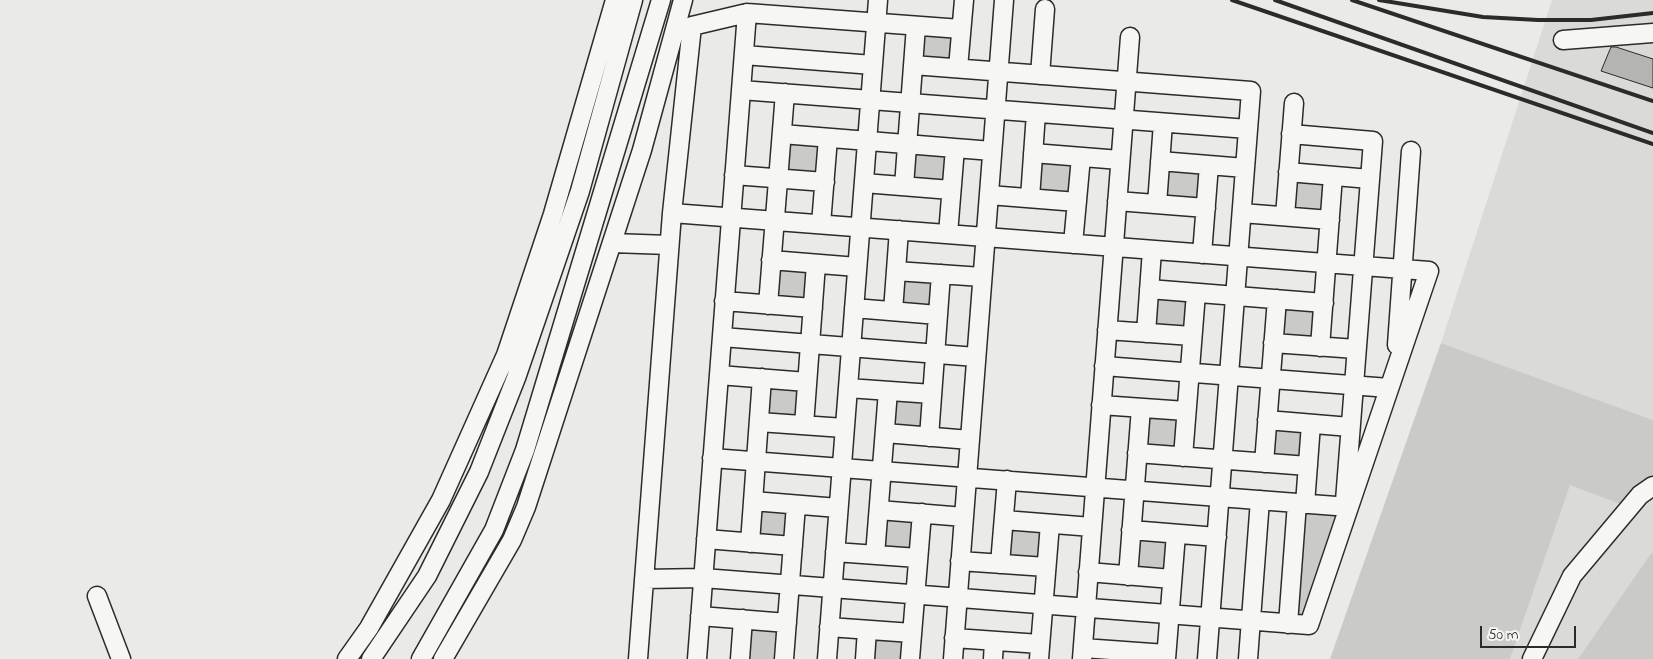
<!DOCTYPE html>
<html>
<head>
<meta charset="utf-8">
<style>
	body { margin:0 }
	#map { position:relative; width:1653px; height:659px; overflow:hidden; background:#eaeae6; font-family:"Indie Flower",sans-serif }
	canvas { display:block }
	.scale { position:absolute; left:1480px; top:626px; width:96px; height:22px; box-sizing:border-box; border:2px solid #2b2b2b; border-top:0; padding-left:6px; font-size:15px; line-height:18px; white-space:nowrap; color:#2b2b2b; -webkit-text-stroke:4px #f6f6f2; paint-order:stroke }
</style>
</head>
<body>
<div id="map">
<canvas width="1653" height="659"></canvas>
<div class="scale">50 m</div>
</div>
<script>
const c = document.querySelector('canvas').getContext('2d');
c.lineJoin = 'round';
function fill(path, color) {
  c.fillStyle = color;
  c.fill(path, 'evenodd');
}
function shape(rows) {
  const path = new Path2D();
  for (const r of rows) {
    path.moveTo(r[0], r[1]);
    for (let i = 2; i < r.length; i += 2) path.lineTo(r[i], r[i + 1]);
  }
  return path;
}
function trace(path, color, width, dash) {
  c.strokeStyle = color;
  c.lineWidth = width;
  c.lineCap = dash ? 'butt' : 'round';
  c.setLineDash(dash || []);
  c.stroke(path);
}
fill(shape([
	[1552,0,1653,0,1653,420,1441,343],
	[1653,483,1653,552,1578,659,1510,659,1570,484,1623,505]
]), '#dadad6');
fill(shape([
	[922,27,958,30,955,65,919,62],
	[788,140,824,143,821,178,785,175],
	[913,146,949,149,946,184,910,181],
	[1038,157,1074,160,1071,195,1035,192],
	[1164,166,1205,168,1202,203,1161,200],
	[1289,178,1330,180,1328,215,1287,212],
	[775,266,811,268,808,303,772,300],
	[900,274,936,277,934,312,898,309],
	[1151,295,1192,298,1189,333,1148,330],
	[1278,304,1319,306,1317,341,1276,338],
	[1441,343,1653,420,1653,483,1623,505,1570,485,1510,659,1330,659],
	[767,382,803,385,800,420,764,417],
	[892,395,928,398,925,433,889,430],
	[1142,414,1183,416,1181,451,1140,448],
	[1268,425,1309,428,1307,462,1266,460],
	[757,506,793,508,790,543,754,541],
	[1302,511,1344,514,1306,620,1292,620],
	[881,515,917,518,914,553,878,550],
	[1009,526,1045,529,1042,564,1006,561],
	[1135,537,1171,539,1168,574,1132,571],
	[1653,552,1653,659,1578,659,1650,555],
	[748,627,784,630,782,659,745,659],
	[870,637,906,640,904,659,868,659]
]), '#cacac7');
const building = shape([
	[1611,47,1616,47,1653,59,1653,88,1601,71,1611,47]
]);
fill(building, '#b4b4b1');
trace(building, '#2b2b2b', 1);
const minor = shape([
	[1563,40,1653,33],
	[744,55,873,65],
	[913,65,1251,91,1207,659],
	[958,68,964,0],
	[1040,75,1045,9],
	[741,90,1248,129],
	[782,134,992,151],
	[1291,134,1373,141,1345,501],
	[1033,153,1120,160],
	[1160,161,1245,168],
	[1288,172,1370,179],
	[734,175,825,182],
	[864,183,951,190],
	[904,186,916,26],
	[989,195,1077,202],
	[1030,198,1036,113],
	[1117,201,1206,208],
	[1157,204,1163,123],
	[1242,213,1330,220],
	[1285,216,1294,103],
	[821,224,828,138],
	[948,234,955,148],
	[612,243,669,245],
	[1073,244,1081,157],
	[1202,254,1209,165],
	[771,260,857,267],
	[896,271,982,277],
	[1149,289,1324,303],
	[724,301,813,308],
	[768,305,785,93],
	[854,308,938,315],
	[893,311,899,230],
	[1107,330,1192,336],
	[1146,333,1152,250],
	[722,337,976,357],
	[1273,343,1356,349],
	[1397,345,1411,151],
	[1320,347,1333,176],
	[1104,366,1389,388],
	[719,375,807,382],
	[848,388,932,394],
	[1101,405,1186,411],
	[1267,420,1350,427],
	[759,422,844,428],
	[804,425,816,264],
	[885,433,970,440],
	[929,437,941,274],
	[1137,453,1308,466],
	[1183,457,1196,293],
	[712,458,1349,507],
	[1264,463,1277,299],
	[753,501,838,508],
	[1305,504,1311,424],
	[879,510,964,517],
	[1004,520,1092,527],
	[1131,530,1217,537],
	[706,539,793,546],
	[750,543,762,378],
	[835,552,918,558],
	[875,555,888,391],
	[960,561,1046,567],
	[1000,564,1007,480],
	[1088,572,1172,579],
	[1128,576,1141,408],
	[644,579,703,578,1309,625,1429,271,672,213],
	[97,596,121,659],
	[700,616,787,623],
	[1288,624,1297,503],
	[829,627,912,633],
	[954,638,1040,644],
	[1083,648,1166,654],
	[347,659,369,628,441,500,506,355,553,214,615,0],
	[371,659,427,576,479,472,516,378,580,191,633,0],
	[421,659,494,530,525,450,661,0],
	[443,659,512,540,526,507,642,150,683,0],
	[638,659,672,213,692,26,747,13,961,29],
	[697,659,747,13],
	[740,659,743,619],
	[784,659,796,505],
	[827,659,878,0],
	[865,659,867,630],
	[910,659,922,513],
	[953,659,1004,0],
	[993,659,994,641],
	[1039,659,1050,524],
	[1082,659,1130,37],
	[1166,659,1176,534],
	[1248,659,1260,500],
	[1532,659,1572,576,1640,495,1653,486]
]);
trace(minor, '#2b2b2b', 21);
trace(minor, '#f6f6f2', 18);
trace(shape([
	[1232,0,1653,144],
	[1275,0,1653,133],
	[1352,0,1653,101],
	[1379,0,1483,17,1538,20,1591,20,1653,13]
]), '#2b2b2b', 4);
</script>
</body>
</html>
